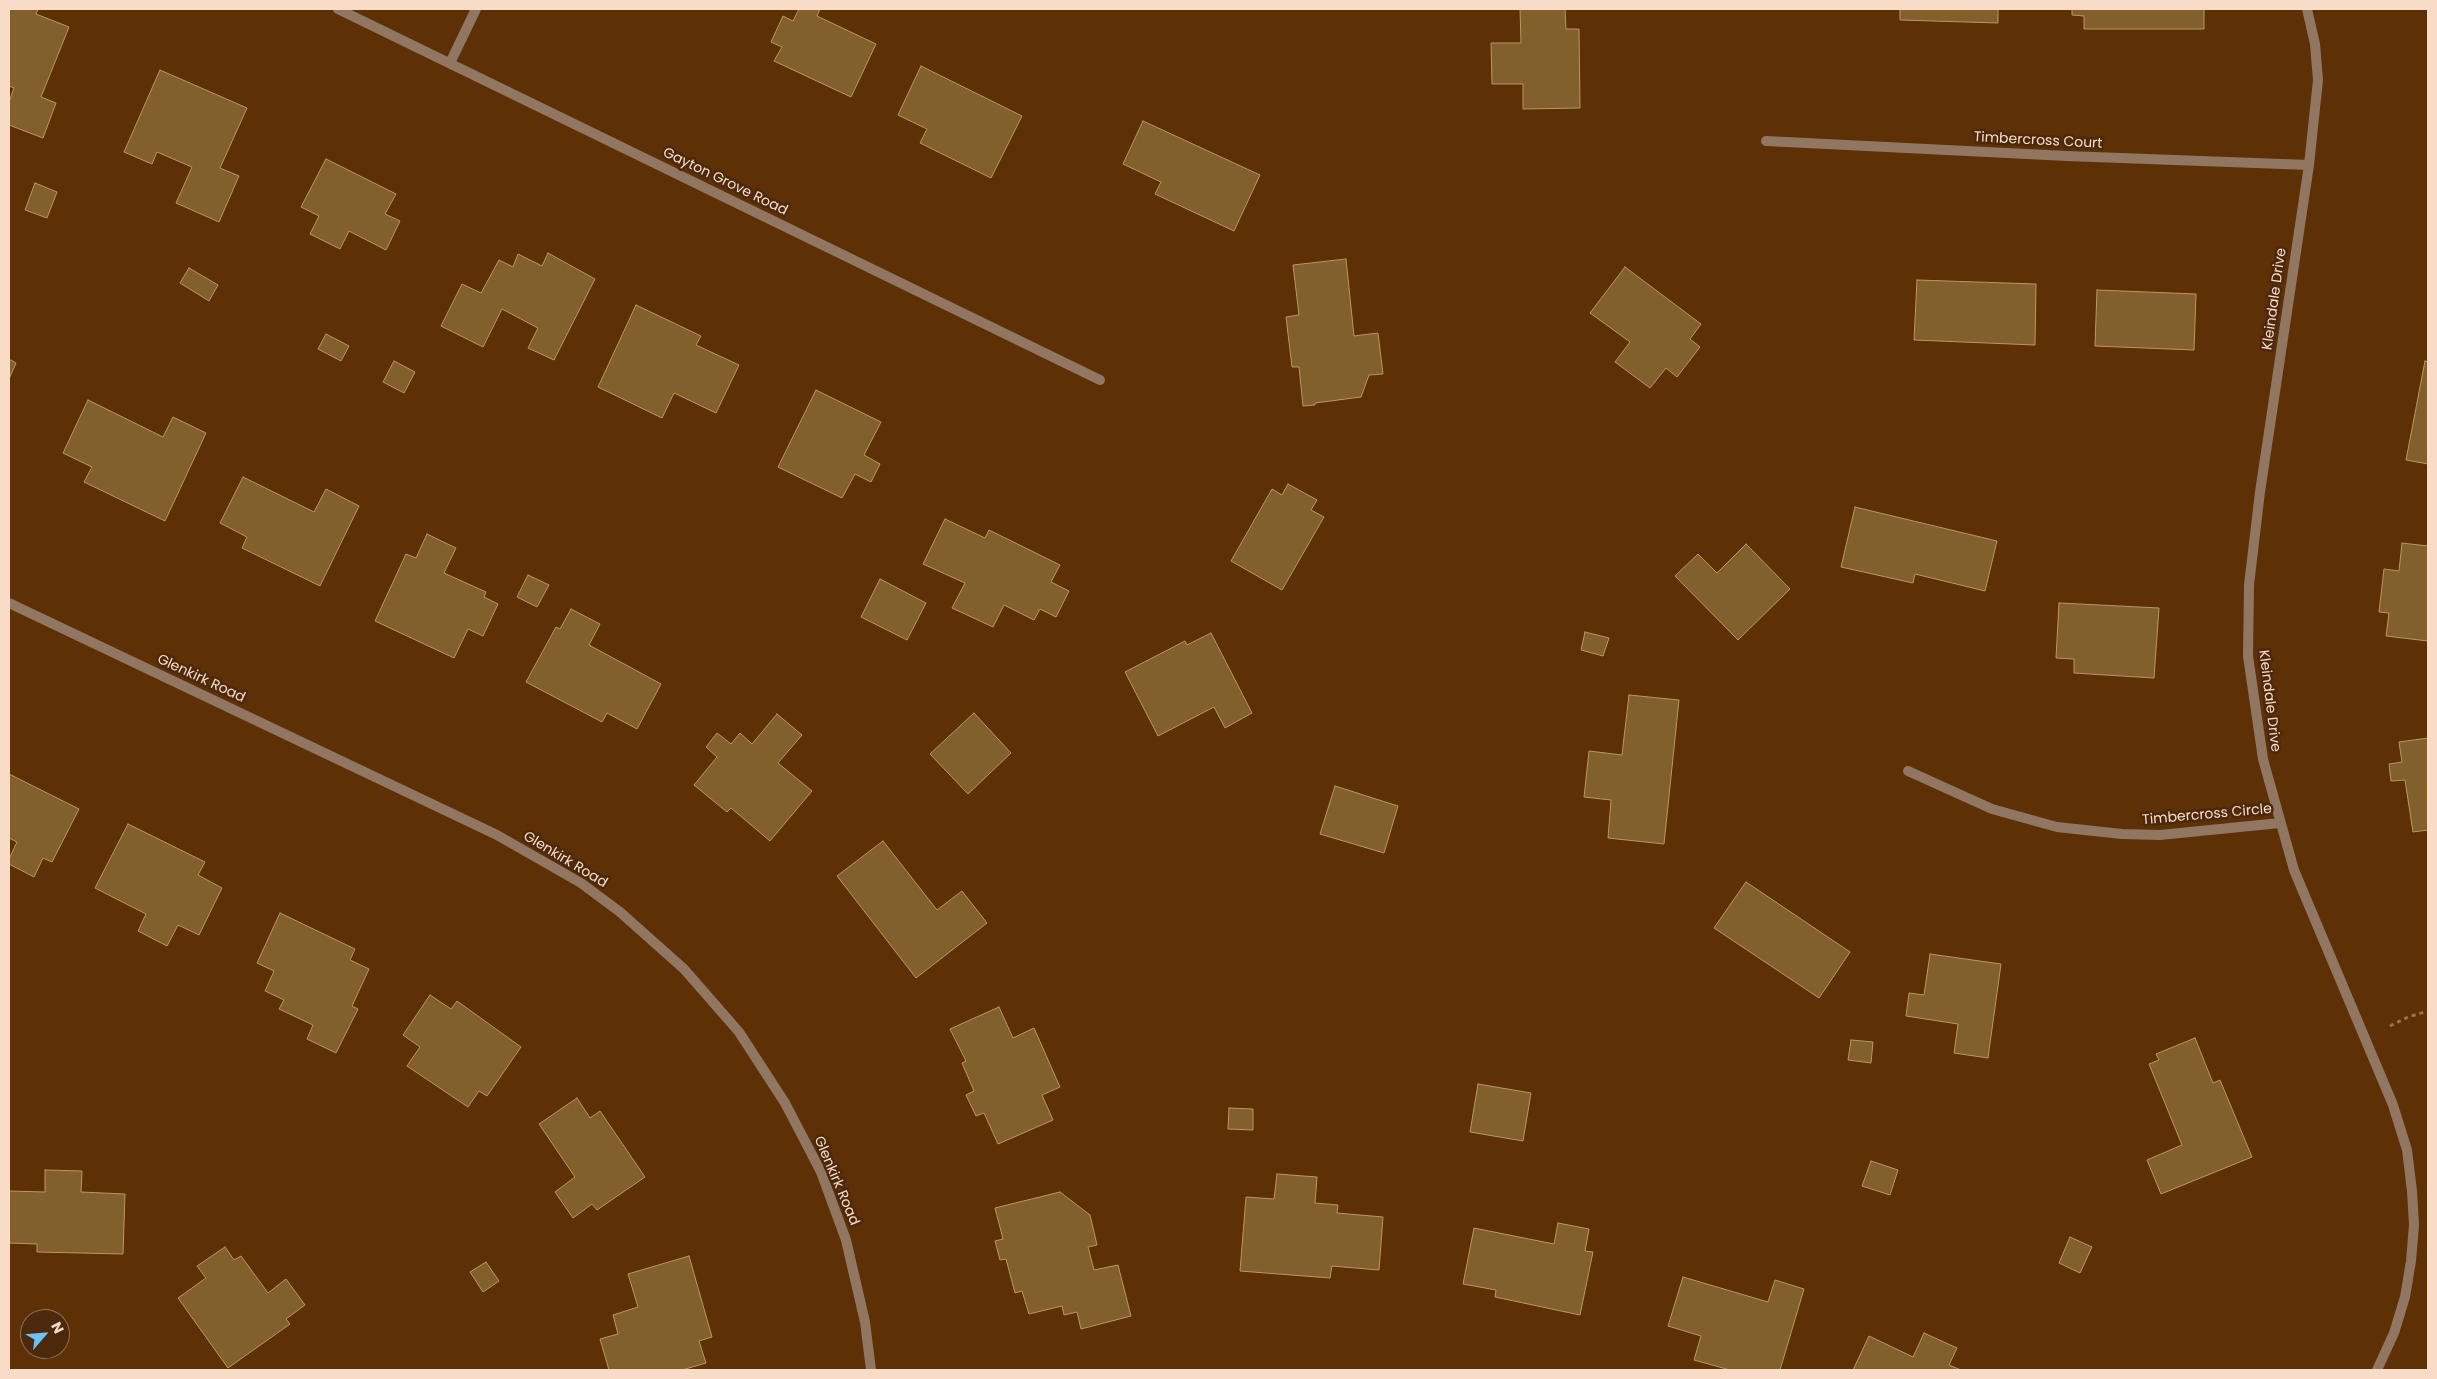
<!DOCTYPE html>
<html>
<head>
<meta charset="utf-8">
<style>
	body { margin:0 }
	#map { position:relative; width:2437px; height:1379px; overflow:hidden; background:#5d3006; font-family:Poppins,sans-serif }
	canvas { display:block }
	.frame { position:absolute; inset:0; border:10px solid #f9dcc8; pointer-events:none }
	.north { position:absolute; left:20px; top:1309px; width:50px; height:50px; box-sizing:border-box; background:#4c290c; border:1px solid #917157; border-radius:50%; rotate:63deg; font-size:14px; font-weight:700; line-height:20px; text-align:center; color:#f9dcc8 }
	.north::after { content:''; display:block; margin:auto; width:18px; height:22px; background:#6ec2f3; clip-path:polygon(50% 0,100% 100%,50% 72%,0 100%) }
</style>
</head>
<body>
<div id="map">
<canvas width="2437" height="1379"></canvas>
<div class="frame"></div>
<div class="north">N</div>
</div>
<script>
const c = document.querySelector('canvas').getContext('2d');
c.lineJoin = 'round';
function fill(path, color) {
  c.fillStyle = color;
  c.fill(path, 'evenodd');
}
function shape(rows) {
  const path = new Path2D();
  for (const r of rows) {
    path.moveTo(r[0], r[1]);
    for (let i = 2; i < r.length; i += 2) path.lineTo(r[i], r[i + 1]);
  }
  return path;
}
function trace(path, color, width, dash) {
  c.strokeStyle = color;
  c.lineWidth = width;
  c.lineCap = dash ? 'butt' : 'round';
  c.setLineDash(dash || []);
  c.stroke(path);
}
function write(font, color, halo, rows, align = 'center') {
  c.font = font + ' Poppins,sans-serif';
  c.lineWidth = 5;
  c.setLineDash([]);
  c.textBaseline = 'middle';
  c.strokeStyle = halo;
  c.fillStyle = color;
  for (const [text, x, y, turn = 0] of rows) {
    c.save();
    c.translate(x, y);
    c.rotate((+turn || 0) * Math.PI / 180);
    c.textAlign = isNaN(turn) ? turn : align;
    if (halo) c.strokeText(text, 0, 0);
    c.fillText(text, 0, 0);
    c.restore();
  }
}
const building = shape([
	[9,9,38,9,36,14,69,27,41,97,56,103,43,138,9,125,9,102,14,88,9,86,9,9],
	[799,9,820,9,817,16,876,44,851,97,774,61,782,47,771,42,783,16,793,21,799,9],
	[1520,9,1565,9,1566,29,1579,29,1580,108,1523,109,1523,84,1492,84,1491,43,1521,43,1520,9],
	[1900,9,1998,9,1998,23,1900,20,1900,9],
	[2072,9,2204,9,2204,29,2084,29,2084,16,2072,15,2072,9],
	[921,66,1022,116,991,178,920,143,927,129,898,115,921,66],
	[160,70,247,108,220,168,239,176,219,222,176,203,192,167,157,152,152,164,124,152,160,70],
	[1143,121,1260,175,1234,231,1155,194,1161,182,1123,164,1143,121],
	[326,159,396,194,385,214,400,221,386,250,349,231,340,249,310,234,319,216,301,207,326,159],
	[35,183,57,192,47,218,25,210,35,183],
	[548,253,595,279,554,360,528,348,538,328,502,309,483,347,441,326,462,284,481,293,499,260,513,267,518,254,542,266,548,253],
	[1346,259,1354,336,1378,333,1383,374,1369,375,1361,397,1315,403,1315,405,1303,406,1299,367,1292,367,1286,317,1299,315,1293,265,1346,259],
	[1625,267,1701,324,1690,339,1700,347,1677,377,1666,368,1650,388,1615,362,1630,342,1590,313,1625,267],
	[189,268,218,285,209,301,180,283,189,268],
	[1917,280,2036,284,2035,345,1914,340,1917,280],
	[2097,290,2196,294,2194,350,2095,346,2097,290],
	[636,305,701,336,696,345,739,365,716,413,674,393,662,418,598,387,636,305],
	[326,334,349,346,341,361,318,349,326,334],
	[9,359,16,363,9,379,9,359],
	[394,361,415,372,404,393,383,382,394,361],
	[2425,361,2428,362,2428,464,2406,460,2425,361],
	[816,390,881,422,864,455,880,464,871,482,855,474,842,498,778,467,816,390],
	[88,400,163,437,173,417,206,433,165,521,84,482,92,467,63,453,88,400],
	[243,477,314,512,326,489,359,506,320,586,242,548,247,537,220,523,243,477],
	[1288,484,1317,500,1311,510,1324,517,1282,590,1231,561,1272,489,1282,495,1288,484],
	[1855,507,1997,541,1985,591,1915,574,1913,583,1841,567,1855,507],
	[945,519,985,538,989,530,1060,565,1051,582,1069,591,1056,617,1040,609,1034,620,1004,605,993,627,952,608,965,583,923,564,945,519],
	[427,534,456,548,444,573,486,592,484,597,498,604,483,636,468,629,454,658,375,621,406,554,416,558,427,534],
	[2402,543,2428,546,2428,641,2386,636,2389,613,2379,612,2384,569,2399,571,2402,543],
	[1746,544,1790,589,1738,640,1675,576,1698,554,1717,573,1746,544],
	[528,575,549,585,537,607,517,597,528,575],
	[880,579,926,603,907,640,861,617,880,579],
	[2059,603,2159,608,2154,678,2074,673,2074,659,2056,658,2059,603],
	[571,609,600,624,589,645,661,684,637,729,607,713,602,722,526,682,556,627,560,629,571,609],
	[1585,632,1609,638,1603,656,1581,650,1585,632],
	[1211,633,1252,713,1225,728,1214,707,1158,736,1125,672,1185,641,1187,645,1211,633],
	[1629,695,1679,700,1664,844,1608,838,1611,800,1584,797,1589,751,1622,755,1629,695],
	[974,713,1011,753,968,794,930,754,974,713],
	[777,714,802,735,778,763,812,791,770,841,731,808,727,812,694,785,717,757,706,747,717,733,731,744,740,733,752,744,777,714],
	[2428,738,2428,830,2413,832,2405,780,2391,781,2389,764,2402,762,2399,742,2428,738],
	[9,774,79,809,52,862,43,858,34,877,9,864,9,859,17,842,9,838,9,774],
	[1335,786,1398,806,1384,853,1320,834,1335,786],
	[128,824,205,862,198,875,222,888,199,935,178,925,167,946,138,931,146,914,95,888,128,824],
	[883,841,937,910,962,891,987,923,916,978,837,876,883,841],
	[1746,882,1850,952,1819,998,1714,928,1746,882],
	[280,913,355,949,350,960,369,969,352,1006,358,1009,336,1053,307,1039,313,1025,279,1009,284,1000,265,991,274,971,257,963,280,913],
	[1930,954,2001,964,1988,1058,1954,1053,1958,1024,1906,1016,1909,993,1924,995,1930,954],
	[430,995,451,1009,457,1001,521,1047,487,1096,479,1091,468,1107,407,1066,420,1047,403,1035,430,995],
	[999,1007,1013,1038,1034,1028,1060,1087,1042,1095,1053,1120,998,1144,984,1113,976,1116,966,1095,974,1091,962,1063,966,1061,950,1029,999,1007],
	[2195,1038,2213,1083,2220,1080,2252,1157,2161,1194,2147,1160,2182,1145,2149,1064,2159,1060,2156,1054,2195,1038],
	[1851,1040,1873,1042,1871,1063,1848,1060,1851,1040],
	[1478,1084,1531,1093,1523,1141,1470,1132,1478,1084],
	[577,1098,590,1118,600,1111,645,1177,597,1210,592,1204,573,1218,555,1192,575,1177,539,1124,577,1098],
	[1229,1108,1253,1109,1253,1130,1228,1129,1229,1108],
	[1871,1161,1898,1170,1890,1195,1862,1186,1871,1161],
	[45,1170,82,1171,81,1192,125,1194,123,1254,37,1252,37,1244,9,1243,9,1191,45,1192,45,1170],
	[1277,1174,1317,1177,1315,1203,1338,1205,1337,1213,1383,1217,1379,1270,1332,1266,1330,1278,1240,1271,1246,1197,1274,1199,1277,1174],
	[1060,1192,1090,1215,1097,1245,1088,1247,1094,1270,1118,1265,1131,1316,1081,1329,1077,1312,1064,1315,1062,1306,1029,1314,1022,1291,1015,1293,1006,1259,1000,1260,995,1241,1003,1239,995,1208,1060,1192],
	[1558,1223,1589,1229,1585,1251,1593,1252,1580,1315,1495,1297,1496,1290,1463,1284,1474,1228,1554,1244,1558,1223],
	[2070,1237,2092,1247,2080,1273,2059,1263,2070,1237],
	[225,1247,234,1260,241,1256,268,1293,286,1279,305,1305,286,1319,290,1324,228,1368,178,1298,206,1278,197,1266,225,1247],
	[689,1256,712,1337,699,1341,706,1363,682,1370,609,1370,600,1339,618,1334,613,1315,638,1307,628,1274,689,1256],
	[486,1262,499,1281,483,1292,470,1272,486,1262],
	[1683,1277,1768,1302,1775,1280,1804,1289,1780,1370,1730,1370,1694,1360,1701,1336,1668,1326,1683,1277],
	[1924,1333,1957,1348,1949,1365,1961,1370,1853,1370,1869,1336,1913,1357,1924,1333]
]);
fill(building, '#82602b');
trace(building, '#bb9762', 1);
trace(shape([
	[2390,1026,2408,1017,2428,1011]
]), '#9a7452', 3, [4, 4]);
trace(shape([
	[338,9,1100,380],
	[2307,9,2315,44,2318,80,2309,165,2260,492,2249,585,2248,656,2263,759,2294,870,2393,1105,2407,1150,2412,1191,2414,1225,2411,1261,2405,1297,2394,1333,2377,1370],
	[450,63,476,9],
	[1766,141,2067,156,2309,165],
	[9,603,497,835,581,883,620,912,684,969,739,1032,785,1103,821,1172,846,1240,865,1322,871,1370],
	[1908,771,1992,809,2057,827,2122,834,2160,835,2280,823]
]), '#917662', 10);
write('14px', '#f9dcc8', '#4c290c', [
	["Timbercross Court",2038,141,3],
	["Gayton Grove Road",725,182,26],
	["Kleindale Drive",2275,299,-82],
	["Glenkirk Road",201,679,25],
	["Kleindale Drive",2269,701,83],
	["Timbercross Circle",2207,815,-5],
	["Glenkirk Road",565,860,31],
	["Glenkirk Road",836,1181,67]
]);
</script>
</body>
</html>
